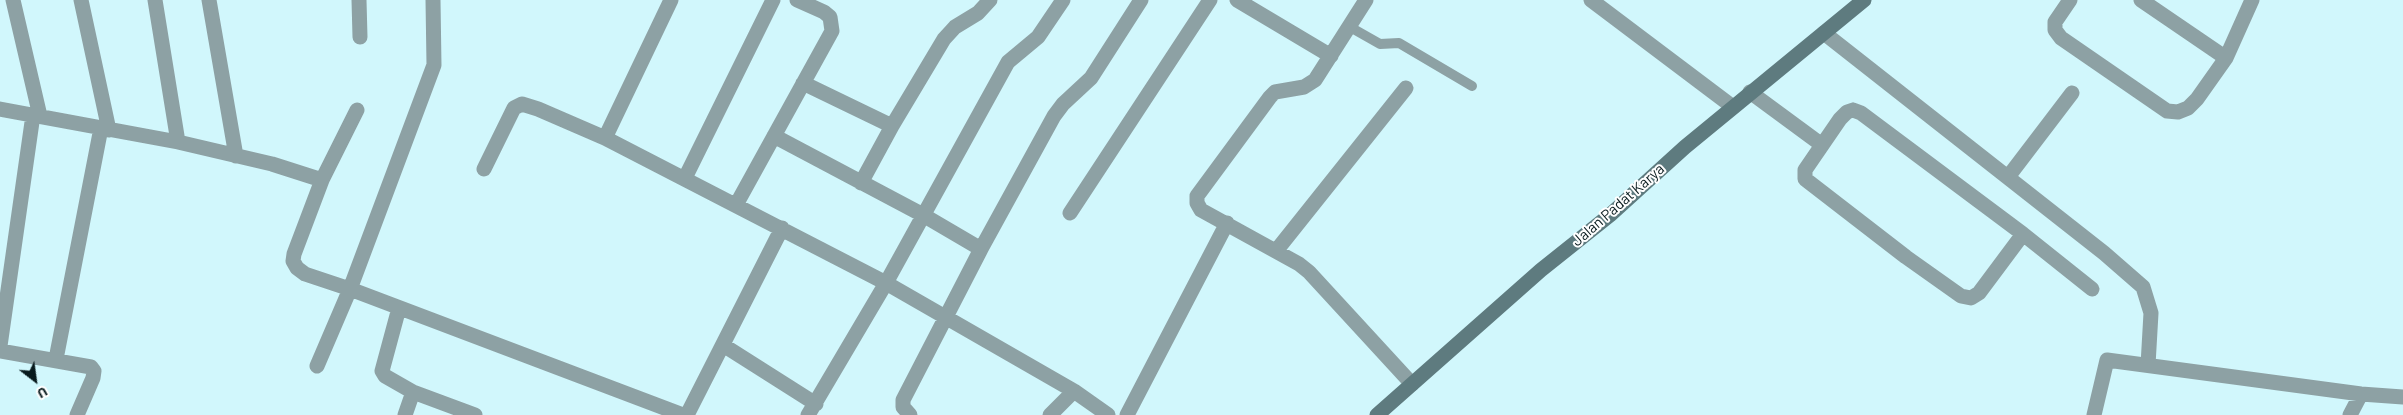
<!DOCTYPE html>
<html>
<head>
<meta charset="utf-8">
<style>
	body { margin:0 }
	#map { position:relative; width:2403px; height:415px; overflow:hidden; background:#d1f7fc; font-family:Barlow,sans-serif }
	canvas { display:block }
	.north { position:absolute; left:10px; top:355px; width:50px; height:50px; -webkit-text-stroke:4px #fff; paint-order:stroke; rotate:150deg; font-size:14px; font-weight:700; line-height:20px; text-align:center; color:#081a1d }
	.north::after { content:''; display:block; margin:auto; width:18px; height:22px; background:#081a1d; clip-path:polygon(50% 0,100% 100%,50% 72%,0 100%) }
</style>
</head>
<body>
<div id="map">
<canvas width="2403" height="415"></canvas>
<div class="north">U</div>
</div>
<script>
const c = document.querySelector('canvas').getContext('2d');
c.lineJoin = 'round';
function shape(rows) {
  const path = new Path2D();
  for (const r of rows) {
    path.moveTo(r[0], r[1]);
    for (let i = 2; i < r.length; i += 2) path.lineTo(r[i], r[i + 1]);
  }
  return path;
}
function trace(path, color, width, dash) {
  c.strokeStyle = color;
  c.lineWidth = width;
  c.lineCap = dash ? 'butt' : 'round';
  c.setLineDash(dash || []);
  c.stroke(path);
}
function write(font, color, halo, rows, align = 'center') {
  c.font = font + ' Barlow,sans-serif';
  c.lineWidth = 4;
  c.setLineDash([]);
  c.textBaseline = 'middle';
  c.strokeStyle = halo;
  c.fillStyle = color;
  for (const [text, x, y, turn = 0] of rows) {
    c.save();
    c.translate(x, y);
    c.rotate((+turn || 0) * Math.PI / 180);
    c.textAlign = isNaN(turn) ? turn : align;
    if (halo) c.strokeText(text, 0, 0);
    c.fillText(text, 0, 0);
    c.restore();
  }
}
trace(shape([
	[1350,27,1380,44,1399,43,1472,86]
]), '#8da1a4', 10);
trace(shape([
	[13,0,40,116],
	[81,0,109,130],
	[155,0,178,142],
	[209,0,236,156],
	[359,0,360,37],
	[1237,0,1331,56],
	[1366,0,1315,80,1304,87,1275,92,1270,97,1197,196,1197,203,1201,210,1299,264,1309,272,1412,384],
	[1591,0,1733,107],
	[2070,0,2055,22,2055,30,2061,38,2167,111,2178,112,2188,108,2197,99,2226,58,2252,0],
	[2141,0,2226,58],
	[1824,33,2104,253,2143,287,2151,313,2148,365],
	[803,83,892,126],
	[1750,92,1822,145],
	[0,109,178,142,272,164,322,180],
	[357,110,322,180,294,254,293,261,297,268,305,274,350,289,683,415],
	[1853,110,1861,113,2023,234,1979,293,1971,298,1961,296,1906,257,1805,179,1805,170,1840,119,1847,112,1853,110],
	[774,136,923,215,981,249],
	[605,138,671,0],
	[484,169,514,108,522,104,538,109,605,138,886,283,1074,391,1108,415],
	[2008,177,2072,93],
	[685,178,773,0],
	[861,183,892,126,944,39,955,27,978,13,990,0],
	[736,205,832,31,830,17,824,12,797,0],
	[1070,213,1210,0],
	[2023,234,2092,289],
	[1276,251,1406,88],
	[399,308,382,371,385,376,413,392,405,415],
	[723,345,816,404],
	[0,346,33,115],
	[0,351,91,367,94,371,93,378,77,415],
	[56,359,101,128],
	[317,366,350,289,434,65,433,0],
	[413,392,475,415],
	[687,415,782,228],
	[808,415,886,283,1008,62,1038,37,1063,0],
	[910,415,903,407,903,400,981,249,1054,116,1063,104,1091,78,1141,0],
	[1050,415,1074,391],
	[1127,415,1227,223],
	[2094,415,2107,360,2361,394,2403,397],
	[2350,415,2361,394]
]), '#8da1a4', 15);
trace(shape([
	[1377,415,1541,270,1610,215,1685,147,1864,0]
]), '#5e7b7f', 15);
write('15px', '#081a1d', '#fff', [
	["Jalan Padat Karya",1618,205,-41]
]);
</script>
</body>
</html>
